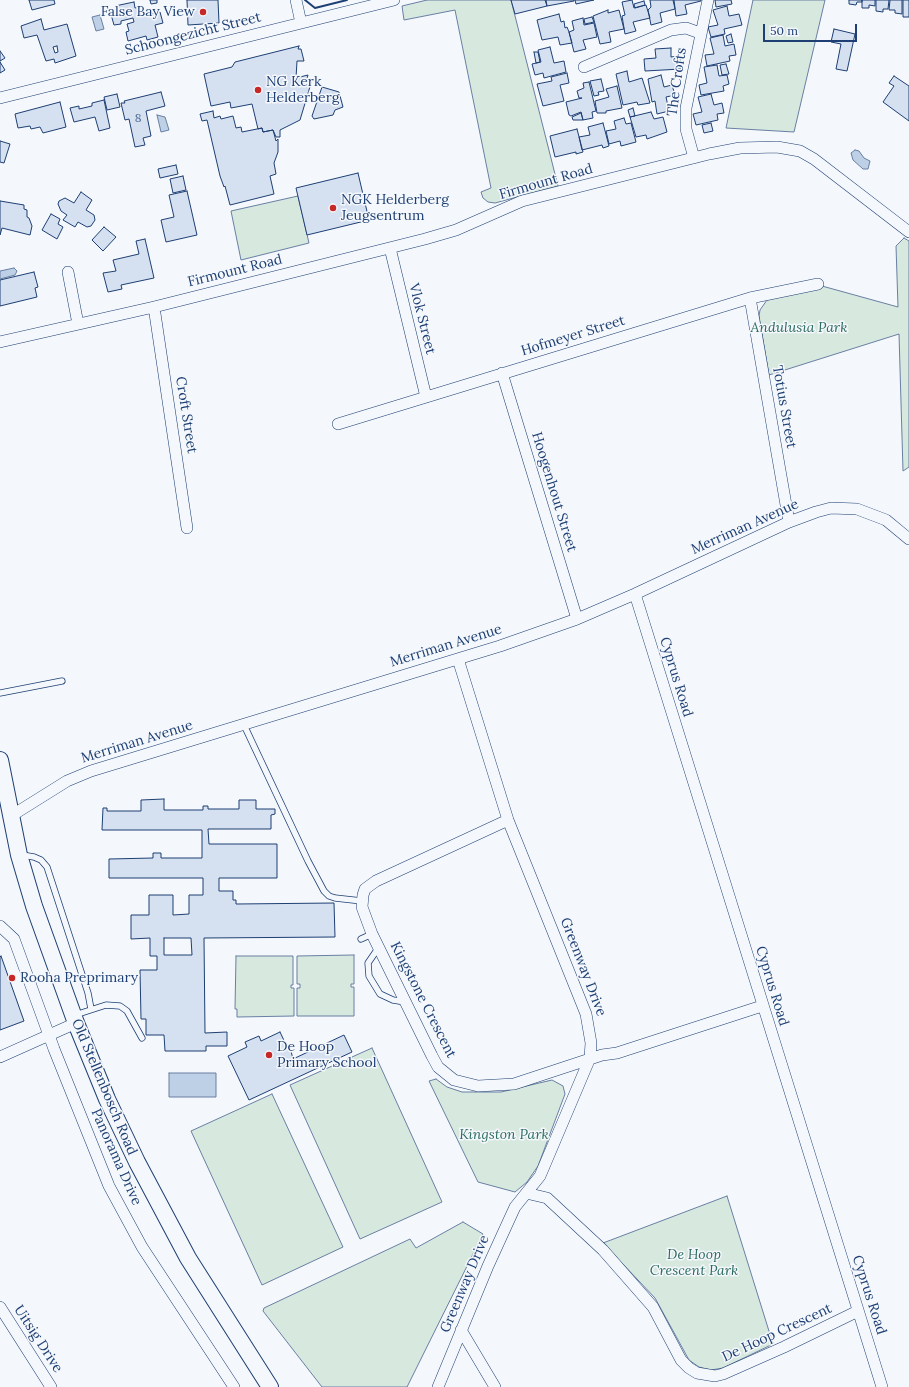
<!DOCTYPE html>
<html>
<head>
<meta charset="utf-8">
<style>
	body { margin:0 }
	#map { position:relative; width:909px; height:1387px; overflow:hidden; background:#f4f7fb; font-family:Lora,serif }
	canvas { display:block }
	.scale { position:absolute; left:763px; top:24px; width:94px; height:18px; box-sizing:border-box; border:2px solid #1d3f73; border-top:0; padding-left:5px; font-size:12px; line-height:14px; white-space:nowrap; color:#1d3f73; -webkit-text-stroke:3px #f4f7fb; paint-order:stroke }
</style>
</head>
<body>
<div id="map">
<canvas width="909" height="1387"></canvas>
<div class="scale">50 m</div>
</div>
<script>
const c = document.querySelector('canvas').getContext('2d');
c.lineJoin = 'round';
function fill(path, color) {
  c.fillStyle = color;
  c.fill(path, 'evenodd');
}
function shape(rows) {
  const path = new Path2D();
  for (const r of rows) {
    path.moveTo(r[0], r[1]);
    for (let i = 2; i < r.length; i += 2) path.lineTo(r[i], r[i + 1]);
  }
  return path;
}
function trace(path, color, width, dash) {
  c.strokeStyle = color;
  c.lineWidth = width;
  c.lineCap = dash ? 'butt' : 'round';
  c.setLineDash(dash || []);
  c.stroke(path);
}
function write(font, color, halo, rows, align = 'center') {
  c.font = font + ' Lora,serif';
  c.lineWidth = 3;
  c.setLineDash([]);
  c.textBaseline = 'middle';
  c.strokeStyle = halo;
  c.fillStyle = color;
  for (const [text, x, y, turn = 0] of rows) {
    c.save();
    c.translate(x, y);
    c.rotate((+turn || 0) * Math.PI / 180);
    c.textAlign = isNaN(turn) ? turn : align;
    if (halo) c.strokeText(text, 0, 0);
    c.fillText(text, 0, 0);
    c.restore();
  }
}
const green = shape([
	[427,0,511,0,558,186,495,203,488,202,483,198,481,192,491,188,455,10,404,20,402,6,427,0],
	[753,0,825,0,794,132,726,128,753,0],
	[298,196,309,243,241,260,231,211,298,196],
	[904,238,909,241,909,467,903,471,899,334,769,375,759,316,760,310,767,300,822,286,898,307,896,246,904,238],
	[354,955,354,984,351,984,351,987,354,987,354,1016,297,1016,297,988,300,988,300,984,297,984,297,956,354,955],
	[236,956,293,956,293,985,291,985,291,988,294,988,294,1016,237,1017,237,1009,235,1009,236,956],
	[372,1048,442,1202,360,1239,290,1085,372,1048],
	[436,1079,447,1087,462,1092,501,1092,552,1080,563,1086,565,1094,538,1166,527,1182,515,1192,478,1182,429,1081,436,1079],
	[272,1094,343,1247,262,1285,191,1131,272,1094],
	[727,1196,773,1344,723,1368,711,1370,699,1367,689,1360,655,1298,603,1243,727,1196],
	[463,1222,483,1234,407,1387,322,1387,263,1311,264,1308,410,1239,416,1248,463,1222]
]);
fill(green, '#d7e8df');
trace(green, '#687fa3', 1);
const water = shape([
	[100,15,104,29,96,31,92,17,100,15],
	[157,115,165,117,169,130,161,132,157,115],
	[855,150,859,151,864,158,870,161,868,169,863,169,853,160,851,153,855,150],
	[14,268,17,271,15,275,0,279,0,271,14,268],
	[169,1073,216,1073,216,1097,169,1097,169,1073]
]);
fill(water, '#bed0e5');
trace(water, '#687fa3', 1);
const building = shape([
	[29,0,54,0,55,4,32,10,29,0],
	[150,0,157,0,157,3,151,4,150,0],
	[187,0,218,0,219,23,188,25,187,0],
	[511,0,545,0,547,6,515,14,511,0],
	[546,0,574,0,574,1,547,6,546,0],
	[575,0,594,0,576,4,575,0],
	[632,0,634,8,646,5,650,18,633,22,636,31,625,34,622,16,625,15,622,2,632,0],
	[650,0,673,0,675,9,660,13,662,22,651,25,648,10,651,7,650,0],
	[674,0,701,0,701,1,685,5,687,14,676,16,674,0],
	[715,0,731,0,732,4,716,7,715,0],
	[849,0,862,0,862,2,857,2,856,5,849,4,849,0],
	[862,0,875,0,875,6,869,5,869,8,862,8,862,0],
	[876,0,889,0,888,9,883,9,883,12,876,11,876,0],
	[890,0,902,0,902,14,895,13,895,10,889,10,890,0],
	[903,0,909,0,909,17,903,17,903,0],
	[644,1,645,5,635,8,634,4,644,1],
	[134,2,135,8,139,7,141,16,160,12,163,23,155,25,158,37,147,40,146,36,128,41,126,32,129,31,127,24,134,22,133,18,121,21,121,24,114,25,110,11,116,10,115,6,134,2],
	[727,6,729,16,739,14,742,25,724,29,725,34,711,37,708,27,718,25,713,10,727,6],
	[608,10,608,13,619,10,624,29,609,32,611,42,600,44,593,16,608,10],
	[559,14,561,22,564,21,565,28,567,27,569,32,572,43,560,45,558,37,542,40,537,20,559,14],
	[592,17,594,22,585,24,584,19,592,17],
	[583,18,584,25,594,23,597,37,583,40,586,49,574,52,569,32,574,30,572,21,583,18],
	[41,19,44,30,67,24,76,56,55,63,54,59,46,61,37,35,24,38,21,26,41,19],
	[57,46,58,52,55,53,53,47,57,46],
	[834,29,855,34,847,71,836,69,841,44,831,42,834,29],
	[731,34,733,42,728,43,726,36,731,34],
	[723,35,725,46,734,44,736,55,729,56,730,61,707,66,705,55,714,54,710,38,723,35],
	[299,46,298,49,301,49,304,61,297,61,296,78,308,75,306,82,312,80,300,120,280,130,280,137,276,137,273,130,263,132,262,128,258,129,252,104,231,108,230,102,211,106,204,74,232,67,235,62,299,46],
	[550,47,554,63,564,61,566,72,544,78,543,73,535,75,532,64,541,62,538,50,550,47],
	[671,48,671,57,680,56,681,69,645,71,644,59,656,58,655,49,671,48],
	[0,51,5,58,0,61,0,51],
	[534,52,538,52,540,62,536,63,534,52],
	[0,62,5,70,0,73,0,62],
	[726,64,729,74,722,75,720,65,726,64],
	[717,65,719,76,727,75,729,84,723,86,724,91,701,95,699,85,707,83,704,67,717,65],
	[627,71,629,82,642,78,650,103,638,105,637,102,623,105,616,74,627,71],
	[567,73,569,83,560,85,564,101,543,106,537,84,552,81,551,77,567,73],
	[661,75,664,87,672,85,675,95,666,97,669,111,657,114,655,101,652,102,648,79,661,75],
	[894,76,909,86,909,121,883,102,894,86,889,83,894,76],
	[601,79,604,91,598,92,599,95,594,96,590,81,601,79],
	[589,82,596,111,592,112,593,118,583,120,581,112,571,116,569,115,566,102,582,98,579,98,577,91,584,88,583,83,589,82],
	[617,86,622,108,606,111,606,113,597,113,595,101,609,97,606,89,617,86],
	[322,87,339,92,343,107,335,110,333,115,314,119,312,116,322,87],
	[161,92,165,106,146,111,151,136,143,138,145,145,135,147,129,119,125,120,121,103,125,103,124,101,161,92],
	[117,94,120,107,107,110,104,97,117,94],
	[711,94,714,105,722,103,724,113,717,114,718,120,696,125,693,114,702,112,698,97,711,94],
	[104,100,110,128,99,131,95,117,74,122,70,108,79,106,79,109,92,106,92,103,104,100],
	[60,102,66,127,43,133,40,127,31,129,30,126,18,128,15,114,60,102],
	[633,108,635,116,630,117,628,110,633,108],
	[213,111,214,118,220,116,221,119,233,116,236,128,241,127,242,132,262,128,263,132,273,130,276,141,278,139,278,152,274,163,276,174,270,176,274,194,230,205,225,186,224,187,220,176,207,120,202,121,200,114,213,111],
	[651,112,654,119,663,117,667,132,647,139,646,135,636,137,630,117,651,112],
	[581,113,583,120,573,120,572,117,581,113],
	[624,118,626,124,631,123,636,142,621,146,620,141,609,144,606,131,616,129,614,121,624,118],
	[603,123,609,146,603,148,602,145,582,150,579,137,590,135,588,127,603,123],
	[711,123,713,131,704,133,702,125,711,123],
	[577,129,583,152,576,154,576,152,555,157,550,136,577,129],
	[0,141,10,144,4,163,0,162,0,141],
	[176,165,178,174,160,178,158,169,176,165],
	[358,173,369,220,307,235,296,188,358,173],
	[183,176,186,190,173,193,170,179,183,176],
	[187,191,197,235,166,242,161,220,174,217,169,195,187,191],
	[81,192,92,200,86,210,94,215,95,220,91,226,87,227,78,222,75,227,63,220,67,215,61,211,58,204,59,201,65,198,74,203,81,192],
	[0,201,24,205,24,209,27,210,27,217,29,218,32,226,30,235,2,228,0,235,0,201],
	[51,214,60,219,58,224,63,227,57,239,42,230,51,214],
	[104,227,116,237,103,251,92,240,104,227],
	[145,239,154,278,121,285,122,289,108,292,103,273,116,271,113,260,139,254,136,241,145,239],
	[34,272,38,287,35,288,37,297,0,306,0,280,34,272],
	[164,799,164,810,203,810,203,806,208,806,208,809,239,809,239,800,256,800,256,809,275,809,275,814,271,815,271,829,208,829,209,844,277,844,277,878,219,878,219,891,233,891,233,900,236,900,236,904,334,903,335,937,204,938,205,1033,227,1032,227,1046,206,1046,206,1051,165,1051,164,1035,146,1035,146,1019,141,1019,140,970,157,970,157,956,150,956,150,938,131,939,131,915,149,915,149,895,173,895,173,915,189,914,189,895,203,895,203,878,109,878,109,859,153,858,153,853,161,853,161,858,202,858,202,830,102,830,103,808,107,808,107,811,141,811,141,800,164,799],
	[164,938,191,938,192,955,164,955,164,938],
	[1,956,24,1021,0,1030,0,957,1,956],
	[280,1032,289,1051,291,1051,293,1059,344,1035,352,1052,249,1100,228,1056,247,1047,245,1042,259,1036,261,1041,280,1032]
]);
fill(building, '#d5e0f0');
trace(building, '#1d3f73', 1);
const lane = shape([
	[0,693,62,681],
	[244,725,308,861,324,891,329,896,335,898,362,901],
	[22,855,34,857,41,860,47,867,88,993,91,1009],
	[361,939,372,934],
	[379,947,368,963,369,976,380,994,393,1000,405,1002],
	[75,1015,106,1005,120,1006,127,1011,142,1038]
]);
const street = shape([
	[296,0,301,23],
	[584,67,671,30,686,28,700,33],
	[0,98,394,0],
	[694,158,686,129,686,108,708,0],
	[390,248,426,397],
	[68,272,78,324],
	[750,298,789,522],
	[154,307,187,528],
	[0,342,154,307,425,239,456,230,522,201,709,154,740,148,777,147,800,151,814,159,909,232],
	[502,373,577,619],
	[338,424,750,298,818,284],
	[635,594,882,1387],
	[11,816,67,781,91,771,500,646,577,619,635,594,789,522,816,512,831,508,857,509,886,520,909,539],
	[508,820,376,881,365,889,363,895,362,907,372,934,432,1056,438,1067,454,1080,478,1086,514,1084,602,1055,617,1053,762,1006],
	[0,926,14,939,54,1049,109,1186,142,1247,234,1387],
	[0,1057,76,1023],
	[526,1193,547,1198,603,1250,653,1307,681,1360,689,1368,697,1373,715,1376,723,1374,784,1347,858,1311],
	[0,1307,51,1387],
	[461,1330,495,1387],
	[438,1387,488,1266,509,1220,515,1207,540,1176,590,1058,591,1043,586,1014,508,820,458,659]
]);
const secondary = shape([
	[0,760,19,855,34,906,76,1023,107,1099,137,1162,188,1258,270,1387]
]);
trace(lane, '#1d3f73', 7);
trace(street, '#1d3f73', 12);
trace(secondary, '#1d3f73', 18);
trace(lane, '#f4f7fb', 5.5);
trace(street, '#f4f7fb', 11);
trace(secondary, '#f4f7fb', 16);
trace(shape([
	[305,0,315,8,347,0]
]), '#1d3f73', 2);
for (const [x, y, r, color] of [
	[203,12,4,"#c62828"],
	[258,90,4,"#c62828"],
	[333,208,4,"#c62828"],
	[12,978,4,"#c62828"],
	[269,1055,4,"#c62828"]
]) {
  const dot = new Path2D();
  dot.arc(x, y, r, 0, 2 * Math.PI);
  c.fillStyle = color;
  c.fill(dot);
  trace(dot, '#f4f7fb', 1.5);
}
write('12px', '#4b6792', null, [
	["8",138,119]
]);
write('14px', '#1d3f73', '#f4f7fb', [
	["False Bay View",195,12,"right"],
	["NG Kerk",266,82],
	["Helderberg",266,98],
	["NGK Helderberg",341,200],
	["Jeugsentrum",341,216],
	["Rooha Preprimary",20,978],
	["De Hoop",277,1047],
	["Primary School",277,1063]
], 'left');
write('14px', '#1d3f73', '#f4f7fb', [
	["Schoongezicht Street",193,34,-14],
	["The Crofts",677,82,-82],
	["Firmount Road",546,182,-16],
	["Firmount Road",235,271,-14],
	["Vlok Street",422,319,76],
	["Hofmeyer Street",573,336,-17],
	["Totius Street",784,407,80],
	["Croft Street",186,415,81],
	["Hoogenhout Street",554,492,73],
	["Merriman Avenue",745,527,-24],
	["Merriman Avenue",446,646,-17],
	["Cyprus Road",676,677,73],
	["Merriman Avenue",137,742,-17],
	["Greenway Drive",583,967,69],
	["Cyprus Road",772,986,73],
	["Kingstone Crescent",423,1000,63],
	["Old Stellenbosch Road",104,1087,67],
	["Panorama Drive",116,1157,66],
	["Greenway Drive",465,1284,-67],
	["Cyprus Road",869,1295,72],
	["De Hoop Crescent",777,1333,-25],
	["Uitsig Drive",38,1339,57]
]);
write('italic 14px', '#2c6c60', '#f4f7fb', [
	["Andulusia Park",799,328],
	["Kingston Park",504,1135],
	["De Hoop",694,1255],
	["Crescent Park",694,1271]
]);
</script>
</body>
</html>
